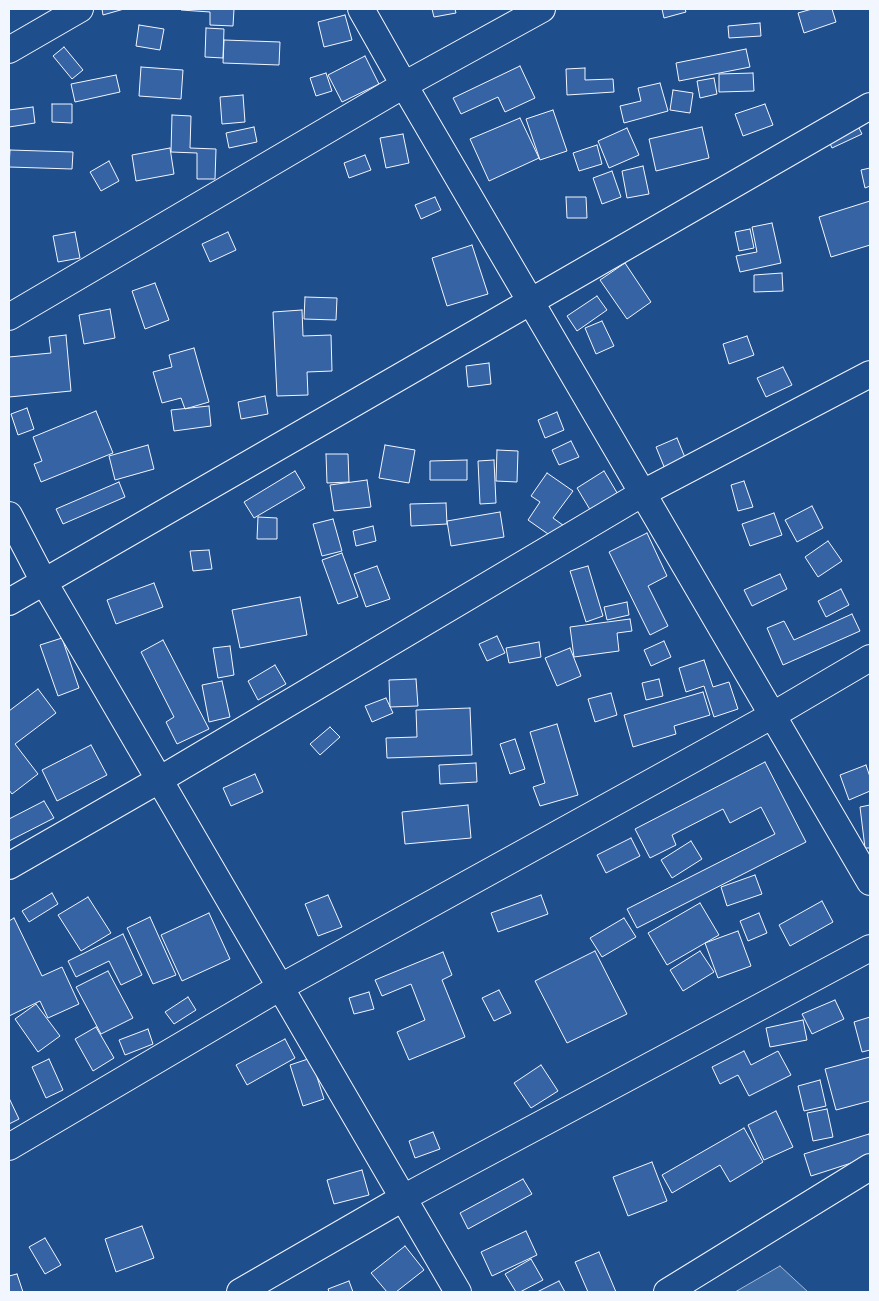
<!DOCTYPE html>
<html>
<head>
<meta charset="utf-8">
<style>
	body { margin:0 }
	#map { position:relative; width:879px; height:1301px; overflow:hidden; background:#1f4e8c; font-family:Spectral,serif }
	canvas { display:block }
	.frame { position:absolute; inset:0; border:10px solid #f2f6ff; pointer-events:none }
</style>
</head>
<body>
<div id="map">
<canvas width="879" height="1301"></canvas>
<div class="frame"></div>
</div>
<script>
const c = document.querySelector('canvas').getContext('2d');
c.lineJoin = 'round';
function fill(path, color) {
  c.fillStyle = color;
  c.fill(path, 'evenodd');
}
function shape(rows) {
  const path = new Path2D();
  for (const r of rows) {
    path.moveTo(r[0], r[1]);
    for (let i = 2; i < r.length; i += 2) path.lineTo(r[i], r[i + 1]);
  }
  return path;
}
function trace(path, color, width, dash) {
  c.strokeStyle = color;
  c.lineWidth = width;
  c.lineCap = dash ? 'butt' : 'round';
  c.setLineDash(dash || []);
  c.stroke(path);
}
const water = shape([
	[780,1266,808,1292,735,1292,780,1266]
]);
fill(water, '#3b69a3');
trace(water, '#a8bbd7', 1);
const building = shape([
	[102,9,124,9,103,15,102,9],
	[182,9,234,9,233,26,210,25,210,12,181,10,182,9],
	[432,9,455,9,456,13,434,17,432,9],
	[662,9,685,9,686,12,664,18,662,9],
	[812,9,832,9,836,22,804,33,798,13,812,9],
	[345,15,352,40,324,47,318,22,345,15],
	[760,23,761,36,729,38,728,26,760,23],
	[139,25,164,29,160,50,136,46,139,25],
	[206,28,224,29,223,58,205,57,206,28],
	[224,40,280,42,279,65,223,63,224,40],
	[64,47,83,70,72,79,53,56,64,47],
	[746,49,750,67,679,81,676,63,746,49],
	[365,56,379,84,342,102,328,75,365,56],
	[520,66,535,98,505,112,498,97,461,114,453,98,520,66],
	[141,67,183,70,181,99,139,96,141,67],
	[585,68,585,80,613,79,614,92,567,95,566,69,585,68],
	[326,73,332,91,316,96,310,78,326,73],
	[753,73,754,91,719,92,719,74,753,73],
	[116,75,120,92,75,102,71,84,116,75],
	[714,78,717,94,700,98,697,81,714,78],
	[660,83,668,111,624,123,620,106,641,101,638,88,660,83],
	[673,90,693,93,690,113,670,110,673,90],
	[243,95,245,122,222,124,220,97,243,95],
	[52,104,72,104,72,123,52,122,52,104],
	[765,104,773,125,743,136,735,114,765,104],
	[33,107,35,123,9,127,9,110,33,107],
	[553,110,567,151,540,160,526,119,553,110],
	[172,115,191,116,190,148,216,149,215,179,197,179,197,153,171,152,172,115],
	[853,116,862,134,832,148,824,130,853,116],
	[520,118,539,158,489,181,470,139,520,118],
	[254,127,257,142,229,148,226,133,254,127],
	[702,127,709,158,656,171,649,139,702,127],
	[627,128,639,155,609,168,598,141,627,128],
	[403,134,409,163,386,168,380,138,403,134],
	[597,145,602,164,579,171,573,153,597,145],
	[170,148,174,174,136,181,132,155,170,148],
	[10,150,73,152,72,169,9,167,10,150],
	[365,155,371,170,349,178,344,163,365,155],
	[109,161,119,181,101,191,90,172,109,161],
	[643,166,649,194,627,198,622,171,643,166],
	[870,168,870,186,865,188,861,170,870,168],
	[612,171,621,197,602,204,593,178,612,171],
	[435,197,441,210,421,219,415,205,435,197],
	[566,197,586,197,587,218,567,218,566,197],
	[870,201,870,245,831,257,819,217,870,201],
	[772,223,781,263,740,272,736,256,757,252,752,227,772,223],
	[750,229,754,248,739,251,735,232,750,229],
	[75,232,80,258,58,262,53,236,75,232],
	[228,232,236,250,210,262,202,244,228,232],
	[472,245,488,294,447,306,432,258,472,245],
	[625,263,651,302,627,319,600,280,625,263],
	[782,273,783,291,754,292,754,275,782,273],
	[155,283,169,320,145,329,132,291,155,283],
	[597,296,607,310,577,331,567,316,597,296],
	[305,297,337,298,336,320,304,319,305,297],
	[110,309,115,338,84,344,79,315,110,309],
	[302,310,303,336,331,335,332,371,307,372,308,395,277,396,273,312,302,310],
	[602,321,614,346,596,354,585,328,602,321],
	[66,335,71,391,9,397,9,357,51,353,49,337,66,335],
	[747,336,754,355,729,364,723,344,747,336],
	[194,348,209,402,185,409,181,398,162,403,153,372,172,367,169,355,194,348],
	[489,363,491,384,468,387,466,366,489,363],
	[783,367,792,385,766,397,757,378,783,367],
	[265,396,268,414,241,419,238,402,265,396],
	[209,406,211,426,174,431,171,410,209,406],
	[27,408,34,429,18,435,11,414,27,408],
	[96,411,113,453,41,482,34,464,42,461,33,437,96,411],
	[557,412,564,430,545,438,538,420,557,412],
	[677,438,686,460,665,469,656,447,677,438],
	[571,441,579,457,559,465,552,450,571,441],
	[148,445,154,469,115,480,109,456,148,445],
	[385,445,415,450,409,483,379,478,385,445],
	[497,450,518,451,517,482,496,481,497,450],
	[326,454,348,454,349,482,327,483,326,454],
	[467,460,467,480,430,480,430,461,467,460],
	[494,460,496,503,480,504,478,461,494,460],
	[295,471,305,488,254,518,244,502,295,471],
	[604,471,619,496,592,513,577,488,604,471],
	[547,473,573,491,553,518,567,528,558,541,528,520,540,502,531,496,547,473],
	[367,480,371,507,334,511,330,485,367,480],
	[744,481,753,507,738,511,731,485,744,481],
	[119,482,125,497,63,524,56,509,119,482],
	[446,503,447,524,411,526,410,504,446,503],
	[812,506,823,528,797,542,785,520,812,506],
	[500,512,504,537,451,546,447,521,500,512],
	[774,513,782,535,750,546,742,524,774,513],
	[258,517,277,518,277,539,257,539,258,517],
	[333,519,342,551,322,556,313,524,333,519],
	[373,526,376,541,356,546,353,531,373,526],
	[647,533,667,576,648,586,668,626,650,635,609,552,647,533],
	[828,541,842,561,818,577,805,557,828,541],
	[209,550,212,569,193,571,190,551,209,550],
	[342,553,358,597,338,604,322,560,342,553],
	[377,566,390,599,366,607,354,574,377,566],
	[588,566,603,616,586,622,570,571,588,566],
	[780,574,787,589,752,606,744,590,780,574],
	[154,583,163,607,116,624,107,600,154,583],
	[841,589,849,605,826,617,818,601,841,589],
	[300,597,307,635,240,648,232,610,300,597],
	[627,602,629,615,607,620,604,607,627,602],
	[852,614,860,631,783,665,767,628,784,621,794,640,852,614],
	[630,619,632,631,617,633,619,651,574,657,570,627,630,619],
	[497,636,505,653,487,661,479,644,497,636],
	[62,638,79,688,58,696,40,645,62,638],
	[163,640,209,729,177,744,166,722,174,717,141,652,163,640],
	[664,641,671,657,651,666,644,650,664,641],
	[539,642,541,657,509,663,506,648,539,642],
	[230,646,234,675,218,678,213,648,230,646],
	[570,648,581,676,557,686,545,658,570,648],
	[704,660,713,687,729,682,738,709,714,717,704,686,686,692,679,668,704,660],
	[275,665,286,684,258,700,248,681,275,665],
	[416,679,418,706,390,707,389,680,416,679],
	[659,679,663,696,646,700,642,683,659,679],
	[222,681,230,717,209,722,202,685,222,681],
	[38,689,56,713,15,744,38,774,12,794,9,790,9,711,38,689],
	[703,692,710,715,674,726,676,734,633,747,624,715,703,692],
	[611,693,617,715,595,722,588,699,611,693],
	[386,698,393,713,372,722,365,706,386,698],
	[470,708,472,755,387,758,386,738,417,737,416,710,470,708],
	[557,724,578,795,540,806,533,787,545,783,530,732,557,724],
	[330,727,340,737,320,755,310,744,330,727],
	[515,739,525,769,510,774,500,744,515,739],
	[91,745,107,775,57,801,42,770,91,745],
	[765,762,806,842,637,928,627,909,775,834,761,807,730,823,723,809,672,835,676,845,650,858,635,829,765,762],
	[476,763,477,782,440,784,439,765,476,763],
	[866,765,870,777,870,791,849,800,840,775,866,765],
	[255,774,263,792,231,806,223,788,255,774],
	[44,801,54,818,9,841,9,819,44,801],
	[468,805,471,838,405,844,402,812,468,805],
	[870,805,870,848,865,848,860,807,870,805],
	[631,838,640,856,606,873,597,855,631,838],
	[691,841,702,859,672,878,661,860,691,841],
	[755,875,762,894,727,906,721,887,755,875],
	[52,893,58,904,29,922,22,911,52,893],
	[328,895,342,927,318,936,305,904,328,895],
	[541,895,548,914,498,932,491,913,541,895],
	[88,897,111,933,81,951,58,915,88,897],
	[822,901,833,922,790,946,779,925,822,901],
	[700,903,719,935,667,965,648,933,700,903],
	[209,913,230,959,182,981,161,935,209,913],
	[759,913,767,933,748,941,740,921,759,913],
	[150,917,176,975,153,984,127,928,150,917],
	[14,918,42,976,62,967,79,1004,48,1018,40,1001,9,1016,9,921,14,918],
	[624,918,636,937,602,957,590,938,624,918],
	[738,931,751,966,718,978,705,943,738,931],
	[123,934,142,975,121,985,109,961,76,977,68,961,123,934],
	[595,951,627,1014,567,1043,535,981,595,951],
	[700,951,714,972,683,991,670,970,700,951],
	[443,952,452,975,442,980,465,1037,409,1060,397,1032,425,1020,411,984,382,996,375,980,443,952],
	[108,971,133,1018,101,1034,76,987,108,971],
	[499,990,511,1013,494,1021,482,998,499,990],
	[369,992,374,1009,354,1014,349,998,369,992],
	[188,997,196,1010,174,1024,165,1012,188,997],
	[835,1000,844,1019,812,1034,802,1014,835,1000],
	[36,1004,60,1036,38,1052,15,1019,36,1004],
	[870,1017,870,1050,862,1052,854,1022,870,1017],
	[803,1020,807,1040,770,1047,766,1028,803,1020],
	[96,1027,114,1058,93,1071,75,1039,96,1027],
	[148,1029,153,1044,125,1055,119,1040,148,1029],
	[285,1039,295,1058,247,1085,236,1065,285,1039],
	[744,1051,751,1065,778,1051,791,1075,749,1096,738,1075,720,1084,712,1067,744,1051],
	[870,1057,870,1101,836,1110,825,1069,870,1057],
	[311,1058,324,1099,303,1106,290,1065,311,1058],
	[49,1059,63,1090,46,1098,32,1067,49,1059],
	[541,1065,558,1091,531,1108,514,1083,541,1065],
	[820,1080,826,1106,804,1111,798,1086,820,1080],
	[9,1098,19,1119,9,1124,9,1098],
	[827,1109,833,1137,813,1141,807,1113,827,1109],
	[776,1111,793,1147,764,1160,748,1125,776,1111],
	[744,1128,763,1162,730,1182,720,1165,672,1193,662,1175,744,1128],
	[433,1132,440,1149,415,1158,409,1141,433,1132],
	[869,1134,870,1139,870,1157,811,1176,804,1154,869,1134],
	[652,1162,667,1201,628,1216,613,1177,652,1162],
	[362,1170,369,1195,334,1204,327,1180,362,1170],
	[523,1179,532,1194,468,1229,460,1213,523,1179],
	[142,1226,154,1258,116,1272,105,1239,142,1226],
	[526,1231,537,1255,492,1276,481,1252,526,1231],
	[45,1238,61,1265,45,1274,29,1247,45,1238],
	[405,1246,424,1270,396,1292,387,1292,371,1273,405,1246],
	[599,1252,616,1292,588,1292,575,1262,599,1252],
	[531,1259,543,1280,520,1292,516,1292,505,1274,531,1259],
	[17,1274,23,1292,9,1292,9,1276,17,1274],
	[349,1281,353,1292,329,1292,328,1289,349,1281],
	[559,1281,565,1292,537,1292,559,1281]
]);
fill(building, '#3563a3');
trace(building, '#f2f6ff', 1);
const street = shape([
	[361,9,404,85,870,882],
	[9,50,80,9],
	[9,317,404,85,542,9],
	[9,515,44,582,458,1292],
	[9,602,870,106],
	[9,866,159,780,643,493,870,374],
	[9,1147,279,988,773,715,870,658],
	[240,1292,403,1198,870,948],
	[667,1292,870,1167]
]);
trace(street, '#f2f6ff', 28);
trace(street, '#1f4e8c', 26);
</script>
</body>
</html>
